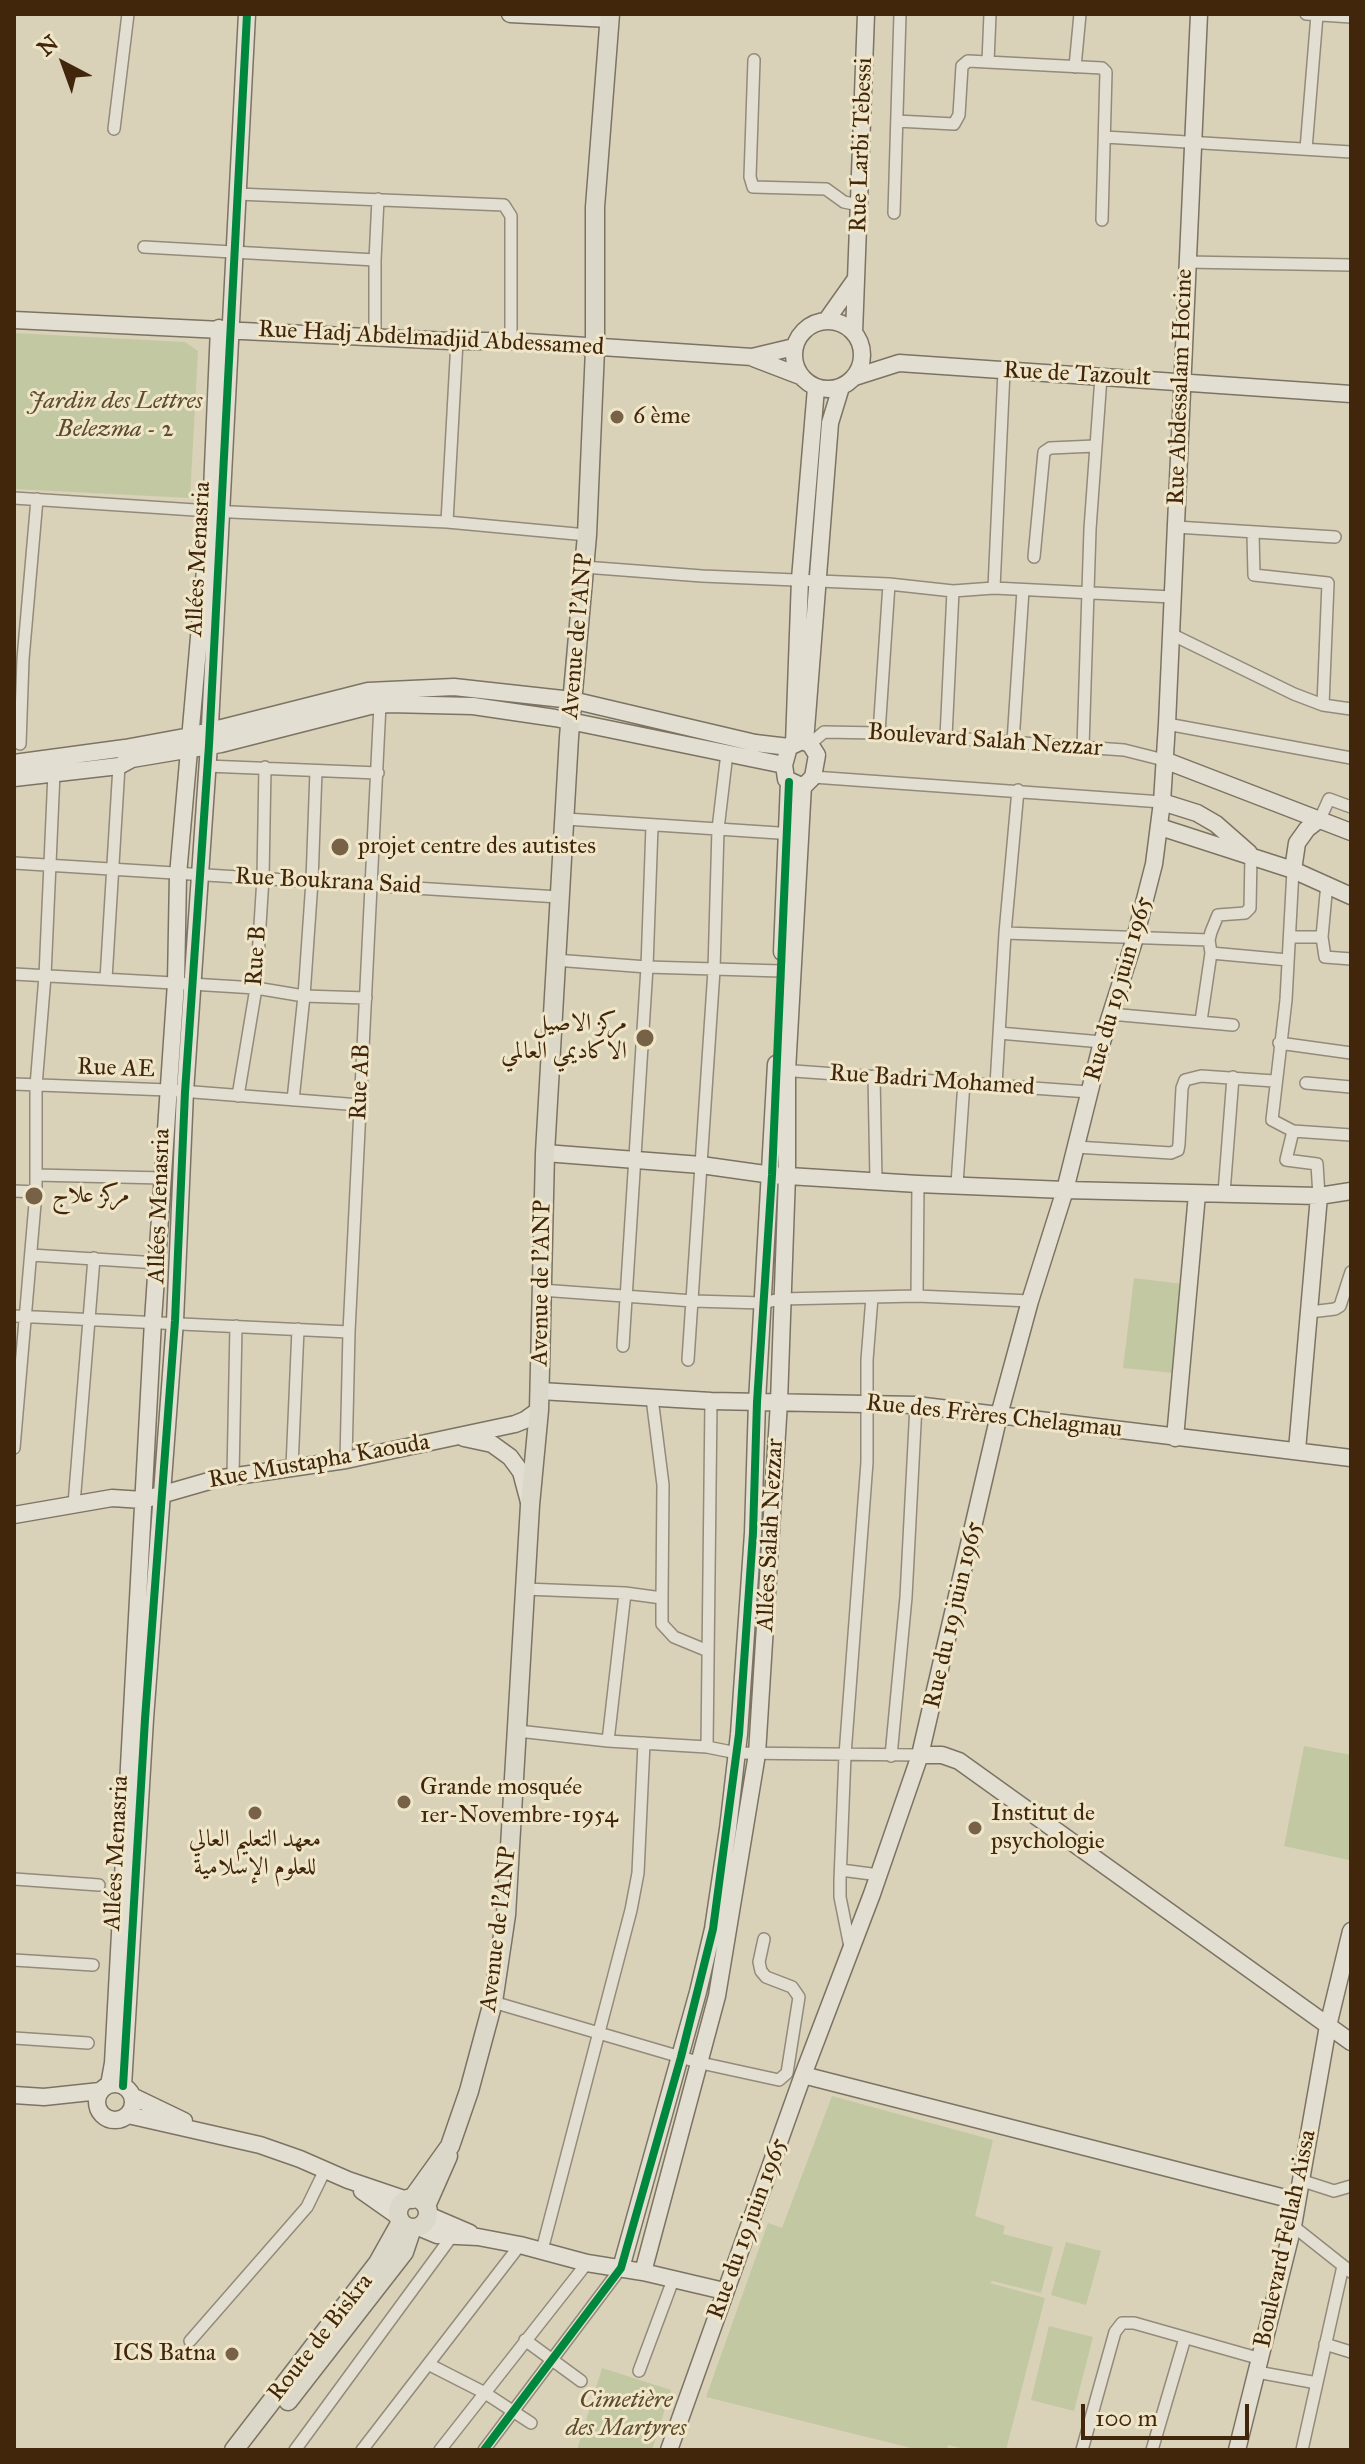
<!DOCTYPE html>
<html>
<head>
<meta charset="utf-8">
<style>
	body { margin:0 }
	#map { position:relative; width:1365px; height:2464px; overflow:hidden; background:#d9d2b9; font-family:"IM FELL Great Primer",serif }
	canvas { display:block }
	.frame { position:absolute; inset:0; border:16px solid #42260b; pointer-events:none }
	.north { position:absolute; left:24px; top:24px; width:80px; height:80px; -webkit-text-stroke:6px #efe6c9; paint-order:stroke; rotate:319deg; font-size:22px; font-weight:700; line-height:32px; text-align:center; color:#42260b }
	.north::after { content:''; display:block; margin:auto; width:28px; height:36px; background:#42260b; clip-path:polygon(50% 0,100% 100%,50% 72%,0 100%) }
	.scale { position:absolute; left:1081px; top:2404px; width:168px; height:36px; box-sizing:border-box; border:4px solid #42260b; border-top:0; padding-left:10px; font-size:24px; line-height:28px; white-space:nowrap; color:#42260b; -webkit-text-stroke:6px #efe6c9; paint-order:stroke }
</style>
</head>
<body>
<div id="map">
<canvas width="1365" height="2464"></canvas>
<div class="frame"></div>
<div class="north">N</div>
<div class="scale">100 m</div>
</div>
<script>
const c = document.querySelector('canvas').getContext('2d');
c.lineJoin = 'round';
function fill(path, color) {
  c.fillStyle = color;
  c.fill(path, 'evenodd');
}
function shape(rows) {
  const path = new Path2D();
  for (const r of rows) {
    if (r.length === 3) {
      path.moveTo(r[0] + r[2], r[1]);
      path.arc(r[0], r[1], r[2], 0, 2 * Math.PI);
      continue;
    }
    path.moveTo(r[0], r[1]);
    for (let i = 2; i < r.length; i += 2) path.lineTo(r[i], r[i + 1]);
  }
  return path;
}
function trace(path, color, width, dash) {
  c.strokeStyle = color;
  c.lineWidth = width;
  c.lineCap = dash ? 'butt' : 'round';
  c.setLineDash(dash || []);
  c.stroke(path);
}
function write(font, color, halo, rows, align = 'center') {
  c.font = font + ' "IM FELL Great Primer",Amiri,serif';
  c.lineWidth = 6;
  c.setLineDash([]);
  c.textBaseline = 'middle';
  c.strokeStyle = halo;
  c.fillStyle = color;
  for (const [text, x, y, turn = 0] of rows) {
    c.save();
    c.translate(x, y);
    c.rotate((+turn || 0) * Math.PI / 180);
    c.textAlign = isNaN(turn) ? turn : align;
    if (halo) c.strokeText(text, 0, 0);
    c.fillText(text, 0, 0);
    c.restore();
  }
}
fill(shape([
	[14,333,185,342,198,351,190,498,14,489],
	[1134,1278,1183,1284,1173,1373,1123,1368],
	[1304,1746,1351,1755,1349,1860,1284,1846],
	[832,2096,993,2140,975,2216,1005,2226,1003,2234,1053,2247,1041,2293,992,2281,990,2283,1045,2298,1006,2450,969,2450,948,2445,947,2450,919,2450,706,2397,768,2223,782,2228],
	[1066,2242,1101,2251,1086,2305,1051,2295],
	[1049,2326,1093,2337,1074,2411,1031,2400],
	[602,2368,671,2390,652,2450,577,2450]
]), '#c2c8a1');
const street = shape([
	[1306,14,1351,17],
	[754,60,750,177,753,187,826,189,844,202,859,205],
	[988,62,990,14],
	[1075,67,1080,14],
	[897,121,954,124,959,115,962,66,968,61,1102,68,1106,72,1102,220],
	[114,129,128,14],
	[1105,137,1351,152],
	[1306,149,1317,15],
	[237,194,504,205,511,216,511,341],
	[894,213,900,14],
	[144,247,375,260],
	[1186,262,1351,265],
	[375,336,375,260,378,199],
	[14,498,210,511,447,522,587,535],
	[447,522,457,341],
	[1176,527,1335,537],
	[1253,534,1254,575,1328,583,1323,705],
	[1034,557,1044,452,1050,448,1095,446],
	[584,567,702,576,889,584,953,591,994,588,1172,597],
	[994,588,1004,371],
	[1171,634,1294,694,1323,705,1351,709],
	[1167,724,1351,758],
	[879,733,889,584],
	[946,737,953,591],
	[1013,742,1023,590],
	[20,744,23,659,37,499],
	[810,744,824,732,879,733,1124,750,1164,760],
	[1083,747,1090,529,1101,377],
	[207,766,378,773],
	[813,777,1162,802],
	[566,819,794,834],
	[1320,819,1329,799,1351,807],
	[14,863,559,897],
	[1293,870,1286,1000,1272,1120,1293,1131,1351,1135],
	[1005,933,1209,940],
	[1290,937,1322,937,1325,957,1351,959],
	[1322,937,1327,883],
	[1211,953,1288,960],
	[555,960,647,967,781,971],
	[14,974,191,984,256,988,304,996,366,998],
	[106,979,119,766],
	[1110,1014,1233,1025],
	[1201,1021,1211,953,1209,940,1211,932,1218,915,1245,913,1250,908,1251,855],
	[999,1033,1102,1042],
	[1279,1043,1351,1053],
	[780,1070,1089,1092],
	[874,1076,876,1180],
	[1306,1083,1351,1087],
	[14,1084,168,1090,360,1105],
	[996,1085,1005,933,1018,790],
	[238,1096,256,988,263,878,265,767],
	[293,1100,304,996,312,881,316,771],
	[1293,1131,1286,1160,1317,1164,1319,1196],
	[1076,1147,1171,1153,1178,1150,1179,1144,1182,1088,1185,1080,1201,1076,1274,1081],
	[36,1175,163,1178],
	[957,1184,964,1082],
	[14,1191,36,1192],
	[1224,1193,1233,1077],
	[31,1255,158,1263],
	[541,1290,693,1301,763,1303,780,1299,917,1296,1030,1301],
	[917,1296,918,1184],
	[1310,1312,1335,1309,1340,1306,1351,1272],
	[14,1316,349,1332],
	[623,1346,647,967,652,826],
	[688,1360,714,970,718,829,727,753],
	[14,1448,36,1192,36,1086,45,976,54,773],
	[346,1460,349,1332,380,704],
	[292,1467,298,1329],
	[233,1476,236,1326],
	[74,1504,94,1258],
	[525,1589,625,1593,662,1598,663,1485,652,1398],
	[662,1598,662,1624,674,1637,708,1651],
	[518,1731,608,1741,707,1747,737,1753,920,1755],
	[608,1741,625,1593],
	[707,1747,711,1401],
	[891,1756,906,1597,916,1405],
	[841,1870,879,1875],
	[14,1879,99,1885],
	[850,1947,840,1897,840,1880,845,1755,867,1462,867,1360,872,1297],
	[14,1960,93,1965],
	[493,2002,701,2063,779,2080,787,2073,799,1997,792,1987,766,1977,761,1971,759,1962,764,1939],
	[14,2038,88,2043],
	[1300,2180,1334,2191,1351,2186],
	[1293,2226,1351,2272],
	[542,2250,631,1910,638,1873,644,1743],
	[525,2340,581,2381],
	[190,2341,307,2207,325,2170],
	[1325,2344,1351,2352],
	[430,2365,485,2393,531,2423],
	[639,2371,673,2280],
	[1257,2372,1317,2383],
	[295,2450,452,2236],
	[362,2450,520,2245],
	[440,2450,587,2263],
	[484,2450,621,2268],
	[1082,2450,1115,2332,1122,2323,1134,2323,1261,2359],
	[1152,2450,1185,2338],
	[1302,2450,1343,2266]
]);
const secondary = shape([
	[510,14,610,19],
	[14,320,450,341,511,341,752,357,794,347],
	[828,355,34],
	[826,321,855,280],
	[854,333,866,14],
	[753,358,800,376],
	[855,377,899,363,1351,394],
	[802,741,810,744,817,755,813,777,805,785,799,785,786,779,784,765,789,747,802,741],
	[805,742,830,423,841,387],
	[794,744,800,579,816,388],
	[1164,760,1351,832],
	[14,763,125,748,190,736,368,691,454,687,572,700,755,743,789,747],
	[14,778,119,766,132,759,221,744,370,706,389,704,473,706,555,718,784,765],
	[1162,802,1197,813,1216,824,1249,853],
	[1160,827,1293,870,1351,896],
	[1293,870,1297,843,1307,829,1320,819],
	[782,952,789,782],
	[545,1153,701,1165,772,1175,918,1184,1065,1190,1319,1196,1351,1191],
	[540,1391,711,1401,916,1405,1351,1458],
	[464,1438,492,1444,510,1457,521,1472,529,1502],
	[1175,1438,1197,1194],
	[1297,1450,1319,1196],
	[14,1515,112,1498,143,1500,216,1479,346,1460,515,1424,525,1420,539,1410],
	[920,1755,942,1755,959,1761,1351,2042],
	[803,2075,1297,2201],
	[115,2102,18],
	[109,2085,113,2063,153,1321,176,983,178,875,212,490,219,328],
	[123,2086,145,1719,175,1321,185,1092,209,745,247,14],
	[14,2095,44,2097,100,2091],
	[132,2096,184,2121],
	[128,2115,260,2145,300,2159,348,2180,407,2200],
	[362,2191,399,2217],
	[428,2215,470,2233],
	[418,2227,437,2235,478,2237,520,2245,587,2263,643,2272,724,2291],
	[621,2268,698,1992,713,1929,728,1829,739,1734,753,1533,757,1402,776,1064],
	[643,2272,717,1996,757,1754,779,1402,787,1175,787,1071,803,785],
	[669,2450,803,2075,872,1894,920,1755,999,1415,1030,1301,1065,1190,1102,1042,1135,938,1154,864,1162,802,1167,724,1199,14],
	[1237,2450,1293,2226,1328,2026,1351,1931]
]);
const primary = shape([
	[413,2213,15],
	[412,2199,450,2146,469,2091,493,2002,506,1915,530,1505,539,1410,545,1153,569,737,587,535,595,349,595,207,610,14],
	[426,2206,448,2156],
	[288,2401,404,2252,412,2228],
	[234,2450,378,2263,401,2222]
]);
trace(street, '#938a79', 14);
trace(secondary, '#7c7363', 19);
trace(primary, '#7c7363', 21);
trace(street, '#e2ded1', 11);
trace(secondary, '#e2ded1', 16);
trace(primary, '#dcd8c9', 18);
trace(shape([
	[123,2086,145,1719,175,1321,185,1092,209,745,247,14],
	[484,2450,621,2268,681,2057,713,1929,739,1734,753,1533,757,1402,772,1175,789,782]
]), '#00873e', 8);
for (const [x, y, r, color] of [
	[617,417,8,"#776248"],
	[340,847,10,"#776248"],
	[645,1038,10,"#776248"],
	[34,1196,10,"#776248"],
	[404,1802,8,"#776248"],
	[255,1813,8,"#776248"],
	[975,1828,8,"#776248"],
	[232,2354,8,"#776248"]
]) {
  const dot = new Path2D();
  dot.arc(x, y, r, 0, 2 * Math.PI);
  c.fillStyle = color;
  c.fill(dot);
  trace(dot, '#efe6c9', 3);
}
write('24px', '#42260b', '#efe6c9', [
	["Rue Larbi Tebessi",862,145,-88],
	["Rue Hadj Abdelmadjid Abdessamed",431,339,3],
	["Rue de Tazoult",1077,375,3],
	["Rue Abdessalam Hocine",1181,387,-88],
	["Allées Menasria",199,559,-87],
	["Avenue de l'ANP",578,636,-85],
	["Boulevard Salah Nezzar",985,741,4],
	["Rue Boukrana Said",328,882,3],
	["Rue B",257,956,-86],
	["Rue du 19 juin 1965",1119,989,-74],
	["Rue AE",116,1069,2],
	["Rue Badri Mohamed",932,1081,4],
	["Rue AB",361,1082,-87],
	["Allées Menasria",160,1206,-88],
	["Avenue de l'ANP",542,1283,-89],
	["Rue des Frères Chelagmau",994,1417,6],
	["Rue Mustapha Kaouda",319,1462,-10],
	["Allées Salah Nezzar",771,1535,-87],
	["Rue du 19 juin 1965",954,1615,-77],
	["Allées Menasria",117,1853,-87],
	["Avenue de l'ANP",499,1929,-83],
	["Rue du 19 juin 1965",748,2229,-70],
	["Boulevard Fellah Aissa",1286,2239,-78],
	["Route de Biskra",321,2338,-52]
]);
write('italic 24px', '#5d4c2c', '#efe6c9', [
	["Jardin des Lettres",115,402],
	["Belezma - 2",115,430],
	["Cimetière",626,2401],
	["des Martyres",626,2429]
]);
write('24px', '#42260b', '#efe6c9', [
	["6 ème",633,417],
	["projet centre des autistes",358,847],
	["مركز الاصيل",627,1024,"right"],
	["الاكاديمي العالمي",627,1052,"right"],
	["مركز علاج",52,1196],
	["Grande mosquée",420,1788],
	["1er-Novembre-1954",420,1816],
	["Institut de",991,1814],
	["psychologie",991,1842],
	["معهد التعليم العالي",255,1840,"center"],
	["للعلوم الإسلامية",255,1868,"center"],
	["ICS Batna",216,2354,"right"]
], 'left');
</script>
</body>
</html>
